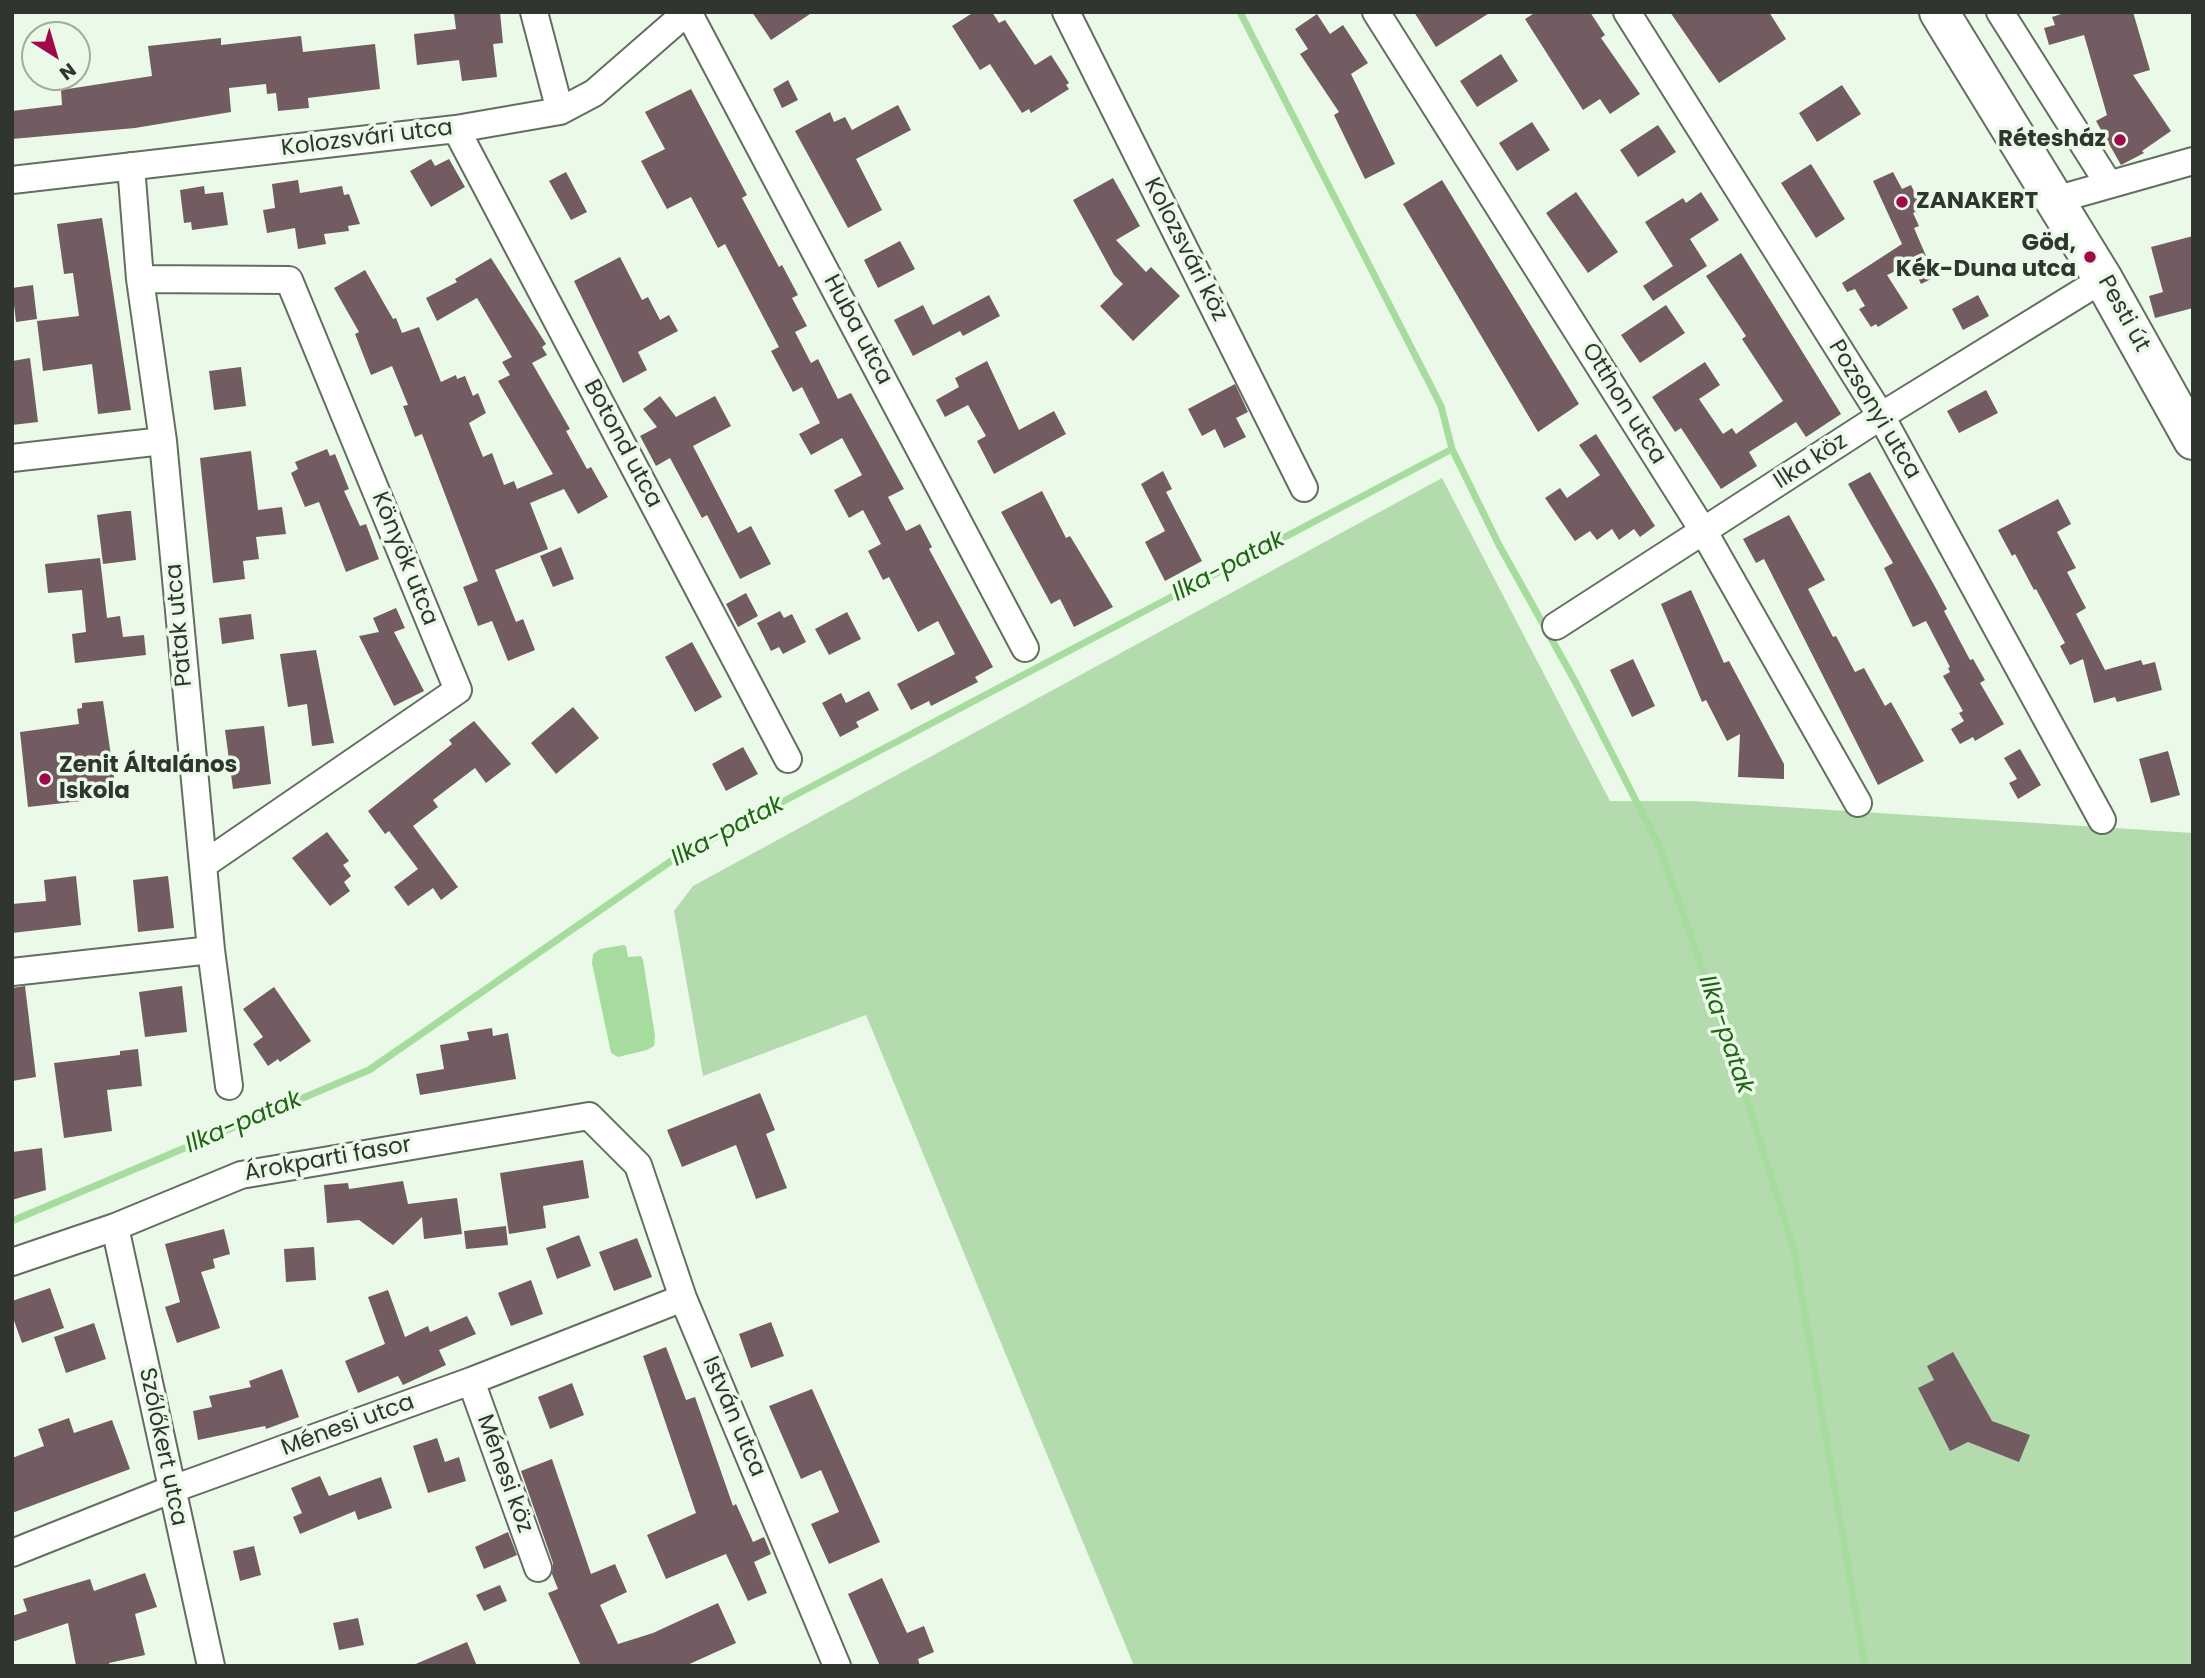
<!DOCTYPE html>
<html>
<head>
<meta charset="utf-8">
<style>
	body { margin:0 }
	#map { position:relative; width:2205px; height:1678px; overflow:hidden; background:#ebfae8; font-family:Poppins,sans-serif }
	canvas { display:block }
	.frame { position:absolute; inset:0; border:14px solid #30362f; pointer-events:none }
	.north { position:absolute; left:21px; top:21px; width:70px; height:70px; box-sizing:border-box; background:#ebfae8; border:2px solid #a0ac9e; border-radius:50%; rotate:143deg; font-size:19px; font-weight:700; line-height:28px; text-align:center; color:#30362f }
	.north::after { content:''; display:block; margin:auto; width:24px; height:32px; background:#a1094b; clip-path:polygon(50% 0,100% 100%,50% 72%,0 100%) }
</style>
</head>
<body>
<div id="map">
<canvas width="2205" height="1678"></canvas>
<div class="frame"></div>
<div class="north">N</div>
</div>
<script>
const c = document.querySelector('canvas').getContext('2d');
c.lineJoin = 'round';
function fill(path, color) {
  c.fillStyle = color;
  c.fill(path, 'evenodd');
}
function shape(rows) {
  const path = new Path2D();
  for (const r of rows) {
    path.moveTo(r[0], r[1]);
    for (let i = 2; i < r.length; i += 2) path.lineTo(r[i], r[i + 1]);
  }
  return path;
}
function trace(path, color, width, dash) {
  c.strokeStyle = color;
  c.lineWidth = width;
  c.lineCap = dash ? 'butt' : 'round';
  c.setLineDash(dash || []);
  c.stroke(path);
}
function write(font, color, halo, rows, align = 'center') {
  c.font = font + ' Poppins,sans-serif';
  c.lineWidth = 7;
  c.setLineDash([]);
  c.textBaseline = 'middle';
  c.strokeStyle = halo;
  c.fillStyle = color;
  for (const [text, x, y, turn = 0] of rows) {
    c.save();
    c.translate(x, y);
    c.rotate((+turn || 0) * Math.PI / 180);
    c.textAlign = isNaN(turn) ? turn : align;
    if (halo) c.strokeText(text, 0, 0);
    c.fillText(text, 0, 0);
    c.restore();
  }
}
fill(shape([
	[1442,478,1610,801,1690,801,2193,833,2193,1666,1134,1666,866,1015,703,1076,674,911,693,886]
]), '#b4dbae');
fill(shape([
	[623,945,626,946,628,957,641,956,643,960,655,1036,654,1046,647,1050,618,1057,611,1053,592,963,593,954,600,949]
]), '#a6dc9d');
trace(shape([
	[1240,12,1441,406,1452,449,1499,545,1576,683,1660,848,1737,1068,1794,1250,1865,1666],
	[12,1221,369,1070,674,859,1452,449]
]), '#a6dc9d', 7);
fill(shape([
	[500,12,503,43,493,44,497,77,462,81,459,60,417,65,414,34,456,29,454,14],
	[752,12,813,12,771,40],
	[974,12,992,12,999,23,1005,20,1035,65,1051,55,1069,83,1066,85,1069,89,1031,113,1029,109,1022,113,990,64,980,70,952,26],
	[1414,12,1491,12,1436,47],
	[1536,12,1590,12,1605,35,1601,38,1640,94,1610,114,1600,99,1583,110,1525,19],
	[1670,12,1769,12,1786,39,1719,83],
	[2067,12,2133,12,2150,70,2133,75,2171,131,2142,151,2144,153,2121,165,2096,121,2107,115,2084,35,2049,45,2044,28,2055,25,2052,17],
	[1317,14,1330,34,1343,25,1368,63,1351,74,1395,164,1365,179,1334,115,1339,112,1300,54,1308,49,1295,29],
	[301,36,303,52,375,44,380,89,308,98,309,108,278,111,276,93,267,94,266,84,229,88,231,112,135,128,12,139,12,111,62,105,61,90,152,76,148,46,221,38,221,45],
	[1501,54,1518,81,1477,107,1460,81],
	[788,80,798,100,782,108,773,89],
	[1842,85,1861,114,1817,142,1799,113],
	[691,89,747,195,742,198,779,267,782,265,798,295,792,298,807,326,795,332,811,363,818,359,838,399,851,393,904,489,888,497,906,531,920,524,932,547,929,549,993,667,975,677,978,682,931,706,929,701,911,710,897,684,955,654,938,621,918,632,889,577,883,580,868,551,881,544,863,510,849,518,834,490,862,475,842,438,811,455,799,434,820,423,802,387,793,392,771,351,779,347,725,244,718,248,691,197,667,209,641,161,665,149,645,112],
	[898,105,911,130,856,159,882,210,848,228,795,131,830,112,834,122,845,117,852,130],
	[1532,122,1550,150,1517,171,1499,143],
	[1658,125,1676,152,1638,177,1620,150],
	[431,159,435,166,449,159,465,187,431,207,410,171],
	[1811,164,1845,219,1816,238,1781,183],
	[566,172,587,212,571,220,549,181],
	[1893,172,1902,189,1911,185,1922,208,1913,213,1919,226,1914,228,1935,277,1921,284,1911,264,1887,275,1908,308,1878,327,1876,324,1871,327,1859,309,1865,306,1855,289,1847,292,1842,283,1902,244,1873,181],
	[1113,178,1140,226,1116,240,1146,272,1151,267,1180,296,1133,341,1100,306,1123,284,1114,275,1073,200],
	[298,180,300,193,342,186,344,195,349,194,360,224,348,226,349,231,324,234,326,244,298,249,295,228,267,233,263,210,275,208,272,184],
	[1442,180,1579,404,1538,432,1403,204],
	[204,186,205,194,223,192,228,225,192,230,191,222,184,223,180,190],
	[1576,192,1618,252,1588,273,1546,213],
	[1701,192,1719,220,1690,239,1707,266,1653,301,1643,286,1673,266,1645,222,1683,198,1686,203],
	[102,218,131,410,98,414,92,364,43,371,37,321,79,316,73,273,64,274,57,224],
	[2193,236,2193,308,2155,318,2149,296,2163,292,2151,247],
	[900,241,915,269,878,288,864,260],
	[1741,253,1841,414,1806,437,1796,422,1749,452,1757,466,1721,489,1681,428,1675,432,1652,397,1705,362,1720,385,1699,399,1723,434,1732,428,1736,434,1783,401,1742,339,1746,336,1706,276],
	[620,257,642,300,648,297,660,320,669,315,678,331,638,352,647,370,623,383,574,281],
	[491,258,546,344,542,347,547,355,532,363,570,429,566,431,587,469,591,467,608,497,578,514,564,489,530,503,548,549,495,570,516,622,523,619,535,650,508,661,492,621,478,626,463,587,478,581,422,434,415,437,403,406,408,405,392,366,371,375,355,334,359,332,334,288,365,270,393,319,396,318,402,333,419,327,441,382,456,375,457,379,465,376,473,396,478,393,486,413,469,423,483,457,492,453,504,485,514,481,517,489,553,474,498,381,510,375,502,362,512,357,477,298,437,321,426,298,457,282,455,279],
	[33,285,37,319,16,322,12,288],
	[989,295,1000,316,963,336,960,331,913,356,894,320,923,305,933,325],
	[1978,295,1989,316,1963,330,1952,309],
	[1666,305,1685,333,1640,363,1621,335],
	[30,358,38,422,12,425,12,361],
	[987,361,1019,430,1054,411,1066,434,994,474,977,441,986,436,968,405,945,417,936,400,959,387,955,378],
	[241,367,246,406,214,410,209,371],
	[1235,384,1248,412,1236,418,1246,437,1224,448,1215,429,1202,436,1188,409],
	[1986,390,1998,413,1959,433,1947,411],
	[660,396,676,417,715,396,731,426,693,446,738,533,751,526,771,564,740,579,707,515,702,518,670,458,656,466,640,436,657,427,643,409],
	[1596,434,1655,526,1640,537,1634,529,1619,540,1612,529,1597,540,1590,531,1575,541,1545,498,1560,488,1567,498,1600,475,1579,445],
	[327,449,330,456,335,454,349,489,344,491,360,526,366,524,379,559,346,572,319,502,305,507,291,473,298,469,295,462],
	[251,451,258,510,282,507,286,534,256,537,259,559,243,561,245,579,213,583,200,458],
	[1163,471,1172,489,1166,492,1202,561,1165,581,1145,542,1165,531,1141,484],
	[1870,472,1933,583,1947,609,1944,611,1970,660,1973,659,1985,680,1980,683,2004,724,1975,741,1973,737,1960,744,1951,729,1964,721,1959,713,1963,711,1943,676,1950,672,1948,668,1950,667,1926,621,1913,627,1884,568,1893,563,1848,484],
	[1042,491,1066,538,1070,536,1113,607,1074,627,1060,599,1051,604,1001,512],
	[2058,499,2071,524,2057,532,2076,568,2067,572,2086,608,2076,614,2105,670,2141,660,2143,665,2155,662,2162,690,2117,702,2115,697,2094,703,2083,659,2070,665,2060,646,2065,643,2036,589,2034,590,2015,554,2012,556,1998,530],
	[126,511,131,511,136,560,103,564,97,515],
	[1789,515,1825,580,1808,589,1833,637,1836,636,1855,672,1864,668,1885,706,1891,702,1924,761,1878,785,1764,559,1756,563,1743,539],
	[561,547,574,579,553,587,540,556],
	[100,558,107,618,120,616,123,637,144,635,146,655,75,663,72,634,86,632,82,590,48,593,45,564],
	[1691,590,1724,663,1729,661,1784,764,1784,779,1738,777,1740,734,1727,741,1706,700,1702,702,1661,604],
	[746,593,758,616,738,627,726,604],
	[396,608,405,628,394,632,424,691,394,706,359,636,379,632,373,618],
	[780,611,784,618,792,614,806,642,783,654,779,647,771,651,757,623],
	[847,612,861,639,829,655,815,629],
	[251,614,254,639,222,644,219,618],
	[692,642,722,697,695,712,665,657],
	[316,650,334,743,312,746,307,704,288,707,280,654],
	[1633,659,1655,706,1632,717,1610,670],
	[869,691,879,710,856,722,859,727,840,737,822,703,841,693,846,703],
	[103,701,117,797,28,807,20,732,79,724,77,709,82,708,82,703],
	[573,707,599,738,556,774,531,743],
	[474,721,511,764,486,783,475,768,433,800,438,807,413,826,458,887,441,900,433,888,408,906,394,887,418,869,389,831,385,834,368,811,452,744,449,740],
	[264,726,271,784,233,789,225,730],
	[743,747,758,774,726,791,712,764],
	[2020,749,2041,785,2018,799,2009,783,2017,779,2004,758],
	[2168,751,2180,795,2151,803,2139,759],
	[327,832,349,861,343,865,351,876,344,882,350,891,330,906,292,858],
	[76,876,81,925,12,933,12,904,46,901,44,880],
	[168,876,174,928,138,932,133,880],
	[25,986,36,1077,12,1081,12,988],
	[182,986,187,1032,145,1037,139,992],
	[274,987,311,1041,280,1062,278,1059,268,1066,253,1044,263,1037,243,1009],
	[492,1028,493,1036,508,1033,516,1079,420,1095,416,1074,444,1069,440,1045,469,1040,467,1032],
	[138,1049,142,1086,107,1090,112,1131,64,1138,54,1063,120,1055,120,1051],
	[760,1093,775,1130,766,1134,787,1188,756,1199,736,1145,682,1167,667,1130],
	[42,1148,46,1190,12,1200,12,1152],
	[583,1160,589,1198,543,1206,546,1228,509,1234,500,1173],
	[403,1181,408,1204,457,1198,462,1234,424,1239,422,1217,393,1245,359,1220,327,1223,324,1185,348,1183,349,1189],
	[506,1226,508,1245,466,1249,464,1231],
	[224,1229,230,1254,213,1259,215,1268,201,1272,220,1328,177,1343,165,1307,180,1302,165,1244],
	[579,1235,591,1266,557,1279,546,1248],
	[637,1238,652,1277,614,1291,599,1252],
	[314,1247,316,1280,286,1282,284,1249],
	[531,1280,543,1314,511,1326,498,1293],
	[50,1288,64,1328,22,1343,12,1315,12,1301],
	[388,1290,405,1337,428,1326,430,1332,467,1316,476,1334,439,1350,446,1365,403,1385,398,1376,358,1393,345,1361,385,1344,368,1297],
	[771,1322,784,1356,751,1368,739,1334],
	[94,1323,106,1359,66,1373,54,1337],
	[666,1347,686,1400,695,1397,733,1506,736,1504,753,1542,764,1537,771,1554,754,1562,767,1593,748,1601,726,1554,666,1579,647,1535,696,1513,643,1356],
	[1953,1352,1992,1421,2030,1435,2019,1462,1968,1442,1950,1451,1918,1388,1934,1380,1927,1366],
	[282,1369,299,1417,266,1429,265,1426,198,1440,193,1411,212,1407,209,1396,251,1387,249,1381],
	[572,1383,584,1415,550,1429,538,1397],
	[812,1389,880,1542,829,1564,811,1524,839,1512,821,1470,801,1479,769,1406],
	[69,1418,74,1433,112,1420,130,1469,12,1513,12,1458,44,1446,38,1429],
	[437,1438,445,1462,459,1457,466,1481,428,1493,413,1446],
	[552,1459,591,1574,615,1564,627,1592,600,1605,618,1644,653,1633,718,1603,736,1643,685,1666,581,1666,548,1593,558,1589,552,1574,553,1563,521,1471],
	[320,1476,329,1496,381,1477,392,1508,358,1520,355,1511,300,1534,293,1517,302,1513,291,1488],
	[508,1532,517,1555,484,1569,475,1547],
	[254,1546,261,1575,240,1581,233,1551],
	[145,1573,157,1607,135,1614,145,1655,109,1663,110,1666,76,1666,68,1623,12,1642,12,1616,27,1611,23,1599,90,1579,94,1591],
	[882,1578,907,1633,924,1626,934,1652,918,1659,920,1666,880,1666,848,1594],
	[500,1585,507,1601,484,1611,476,1595],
	[358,1618,364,1645,339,1650,333,1623],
	[467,1642,477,1666,411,1666]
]), '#725c61');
const minor = shape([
	[534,12,560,111],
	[688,12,1025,648],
	[1066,12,1304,488],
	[1376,12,1704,532,1858,803],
	[1627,12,1881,416,2102,820],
	[2000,12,2108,183],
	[456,129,788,759],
	[131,166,140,279,163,441,211,950,229,1086],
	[12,180,456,129,560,111,594,93,687,12],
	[2055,200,2193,161],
	[140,279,289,280,458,690,203,865],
	[12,458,163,441],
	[1556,626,1881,416,2103,279],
	[12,972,211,950],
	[115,1227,211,1666],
	[12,1262,115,1227,241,1175,589,1116,638,1165,683,1298,837,1666],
	[471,1381,538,1568],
	[12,1553,170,1490,471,1381,683,1298]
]);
const primary = shape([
	[1939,12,2103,279,2193,440]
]);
trace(minor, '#626f5f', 30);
trace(primary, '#626f5f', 42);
trace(minor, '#fff', 26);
trace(primary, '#fff', 38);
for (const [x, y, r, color] of [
	[2120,140,7,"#a1094b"],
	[1902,202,7,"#a1094b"],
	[2090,257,7,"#a1094b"],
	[45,779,7,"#a1094b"]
]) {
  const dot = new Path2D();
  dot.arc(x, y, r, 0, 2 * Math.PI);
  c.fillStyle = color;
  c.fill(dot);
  trace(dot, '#ebfae8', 2.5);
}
write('23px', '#30362f', '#ebfae8', [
	["Kolozsvári utca",367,139,-7],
	["Kolozsvári köz",1185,250,63],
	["Pesti út",2123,314,61],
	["Huba utca",857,330,62],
	["Otthon utca",1623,404,58],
	["Pozsonyi utca",1874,410,59],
	["Botond utca",622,444,62],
	["Ilka köz",1811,462,-33],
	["Könyök utca",404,559,68],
	["Patak utca",180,625,-95],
	["Árokparti fasor",328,1160,-10],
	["István utca",733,1417,67],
	["Ménesi utca",348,1426,-20],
	["Szőlőkert utca",162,1447,78],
	["Ménesi köz",504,1474,70]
]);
write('bold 23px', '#30362f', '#ebfae8', [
	["Rétesház",2106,140],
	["ZANAKERT",1916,202,"left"],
	["Göd,",2076,244],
	["Kék-Duna utca",2076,270],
	["Zenit Általános",59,766,"left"],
	["Iskola",59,792,"left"]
], 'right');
write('italic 24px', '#1f6514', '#ebfae8', [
	["Ilka-patak",1229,567,-28],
	["Ilka-patak",728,832,-28],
	["Ilka-patak",1725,1035,71],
	["Ilka-patak",244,1123,-23]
]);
</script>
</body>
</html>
